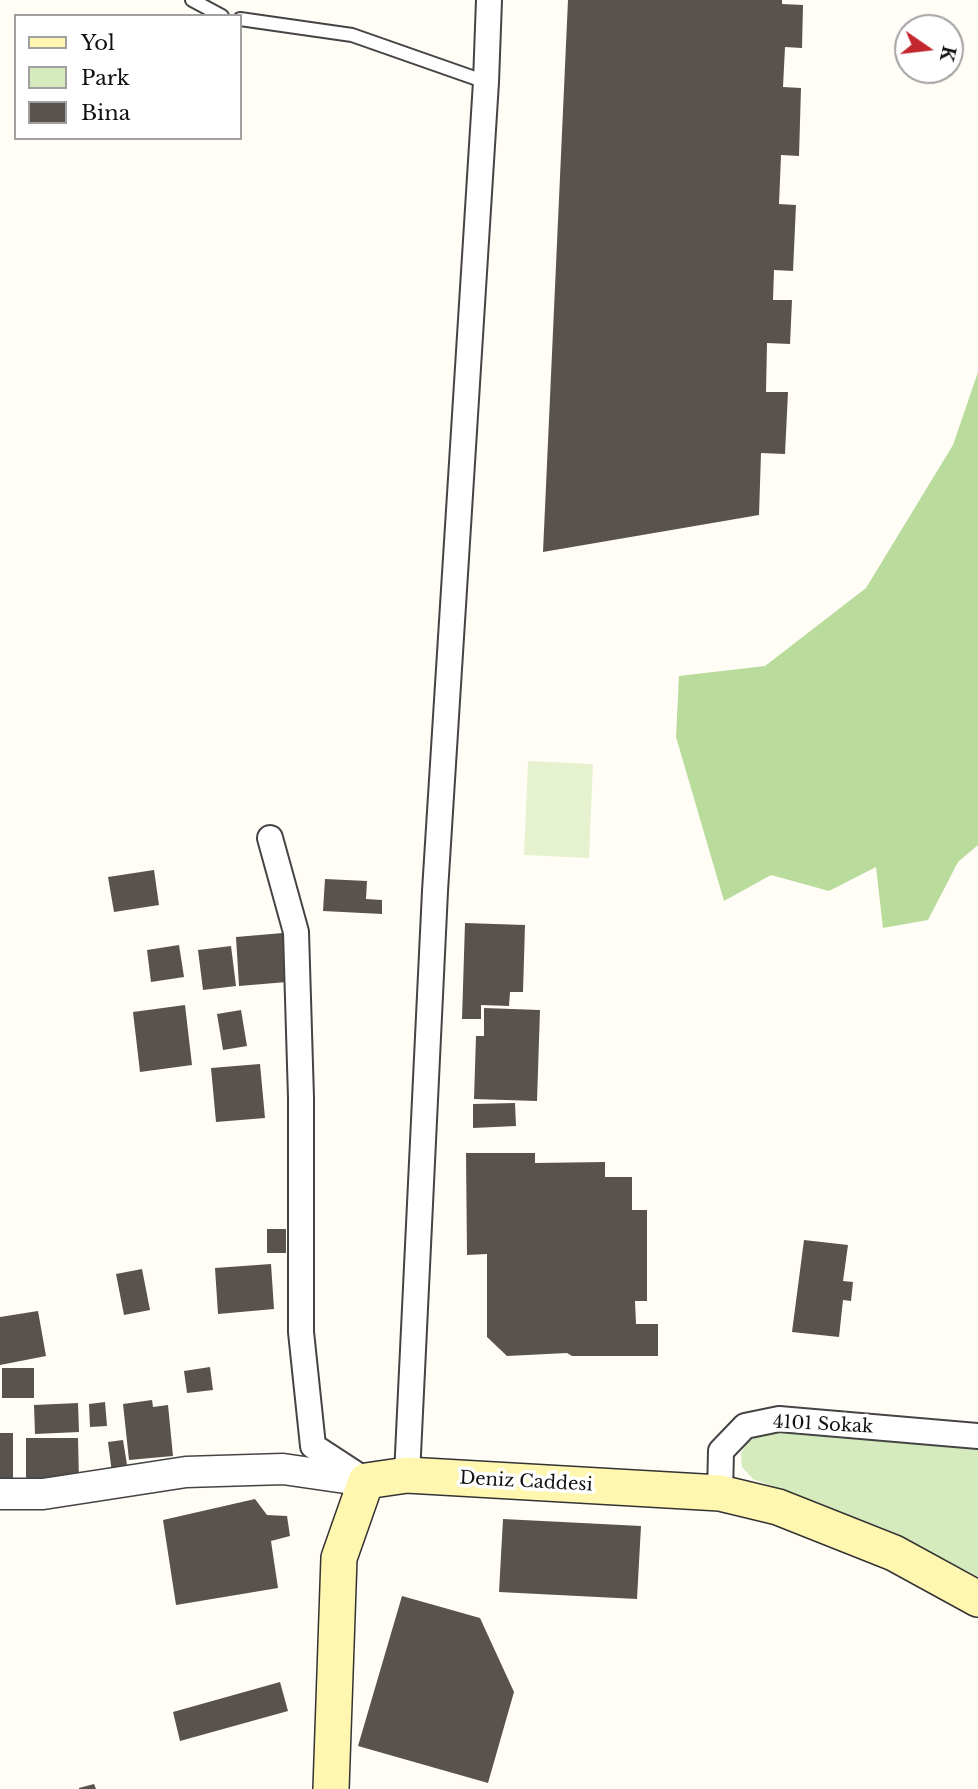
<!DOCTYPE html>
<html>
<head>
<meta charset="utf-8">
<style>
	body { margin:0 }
	#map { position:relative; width:978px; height:1789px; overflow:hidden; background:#fffdf5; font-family:"Libre Baskerville",serif }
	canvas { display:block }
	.legend { position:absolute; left:14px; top:14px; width:228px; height:126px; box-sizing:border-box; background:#fff; border:2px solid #a0a0a0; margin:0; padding:9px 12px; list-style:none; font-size:21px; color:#111 }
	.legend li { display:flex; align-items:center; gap:14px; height:35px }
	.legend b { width:35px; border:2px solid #a0a0a0 }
	.north { position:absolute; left:894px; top:14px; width:70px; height:70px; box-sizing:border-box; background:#fff; border:2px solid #a0a0a0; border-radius:50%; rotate:104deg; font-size:19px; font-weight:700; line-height:28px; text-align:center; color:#111 }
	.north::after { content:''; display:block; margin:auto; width:24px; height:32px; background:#c4262e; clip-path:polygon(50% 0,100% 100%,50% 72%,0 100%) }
</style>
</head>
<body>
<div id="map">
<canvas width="978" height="1789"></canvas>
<ul class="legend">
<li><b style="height:9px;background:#fff6b0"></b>Yol</li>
<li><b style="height:19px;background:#d5ebbd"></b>Park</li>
<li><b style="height:19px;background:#5a524d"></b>Bina</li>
</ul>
<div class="north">K</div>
</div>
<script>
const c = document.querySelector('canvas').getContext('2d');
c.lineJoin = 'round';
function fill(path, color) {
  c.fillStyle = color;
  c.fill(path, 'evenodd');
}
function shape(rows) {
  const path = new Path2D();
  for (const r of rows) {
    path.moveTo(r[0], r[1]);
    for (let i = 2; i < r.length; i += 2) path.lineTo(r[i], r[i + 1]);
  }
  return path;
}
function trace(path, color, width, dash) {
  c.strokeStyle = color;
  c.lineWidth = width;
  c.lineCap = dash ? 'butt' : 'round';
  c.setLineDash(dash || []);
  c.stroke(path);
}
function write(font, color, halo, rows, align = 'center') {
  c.font = font + ' "Libre Baskerville",serif';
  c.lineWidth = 7;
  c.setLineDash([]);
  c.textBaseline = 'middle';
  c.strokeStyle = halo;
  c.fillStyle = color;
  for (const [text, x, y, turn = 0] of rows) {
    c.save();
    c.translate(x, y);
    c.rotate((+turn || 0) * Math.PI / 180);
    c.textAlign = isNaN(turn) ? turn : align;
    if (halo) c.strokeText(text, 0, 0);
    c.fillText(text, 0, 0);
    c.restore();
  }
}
fill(shape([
	[774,1429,978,1446,978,1577,886,1529,753,1479,742,1467,741,1453,749,1439]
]), '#d5ebbd');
fill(shape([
	[978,372,978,845,958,862,928,920,883,928,876,867,829,891,771,875,724,901,676,737,679,676,765,666,866,588,953,445]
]), '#b9dc9c');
fill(shape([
	[528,761,593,764,589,858,524,855]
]), '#e6f2cf');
fill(shape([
	[568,0,782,0,782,4,803,5,802,48,785,47,783,87,801,88,799,156,781,155,779,204,796,205,793,271,774,270,773,300,792,300,790,344,767,343,766,392,788,392,785,454,761,453,759,515,543,552],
	[154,870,159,905,114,912,108,877],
	[325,879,367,881,366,899,382,900,382,914,323,911],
	[465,923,525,925,523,992,510,992,509,1006,481,1005,481,1019,462,1019],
	[283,933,287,982,239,986,236,937],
	[179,945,184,977,151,982,147,950],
	[231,946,236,986,203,990,198,950],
	[185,1005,192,1065,140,1072,133,1012],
	[484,1008,540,1010,537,1101,474,1099,476,1036,484,1036],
	[241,1010,247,1046,223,1050,217,1014],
	[260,1064,265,1118,216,1122,211,1068],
	[515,1103,516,1126,473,1128,473,1104],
	[466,1153,535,1153,535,1163,605,1162,605,1177,632,1177,632,1210,647,1210,647,1301,635,1301,636,1324,658,1324,658,1356,572,1356,567,1353,507,1356,487,1337,487,1254,467,1255],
	[267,1229,286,1229,286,1253,267,1253],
	[804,1240,848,1245,843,1281,853,1282,851,1301,843,1300,839,1337,792,1332],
	[271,1264,274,1309,218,1314,215,1268],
	[142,1269,150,1310,124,1315,116,1274],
	[38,1311,46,1356,0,1365,0,1317],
	[210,1367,213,1390,187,1393,184,1371],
	[2,1368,34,1368,34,1398,2,1398],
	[152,1400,153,1407,168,1405,173,1456,129,1460,123,1404],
	[105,1402,107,1426,90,1427,89,1404],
	[78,1403,79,1432,35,1434,34,1405],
	[0,1433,13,1433,13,1485,0,1485],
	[26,1438,78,1438,79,1481,26,1481],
	[123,1440,128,1471,112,1473,108,1442],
	[255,1499,267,1515,287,1516,290,1536,271,1541,278,1588,176,1605,163,1520],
	[503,1519,641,1526,637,1599,499,1592],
	[402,1596,480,1618,514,1692,488,1783,358,1746],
	[280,1682,288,1711,180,1741,173,1712],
	[94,1784,96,1789,79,1789,79,1788]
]), '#5a524d');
const service = shape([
	[192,0,222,16],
	[240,19,352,35,486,82]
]);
const minor = shape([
	[270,838,296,932,301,1098,301,1332,313,1446,365,1480],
	[407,1475,435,891,486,82,489,0],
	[720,1493,721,1451,745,1426,779,1419,978,1436]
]);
const tertiary = shape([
	[0,1494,43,1494,186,1472,283,1469,366,1481]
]);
const secondary = shape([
	[331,1789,339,1558,366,1481,407,1475,720,1493,778,1507,894,1553,978,1599]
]);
trace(service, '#444', 16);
trace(minor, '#444', 28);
trace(tertiary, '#444', 33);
trace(secondary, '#333', 38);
trace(service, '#fff', 12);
trace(minor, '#fff', 24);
trace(tertiary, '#fff', 30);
trace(secondary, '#fff6b0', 35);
write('18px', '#111', '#fff', [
	["4101 Sokak",823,1425,3],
	["Deniz Caddesi",526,1482,3]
]);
</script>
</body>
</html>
